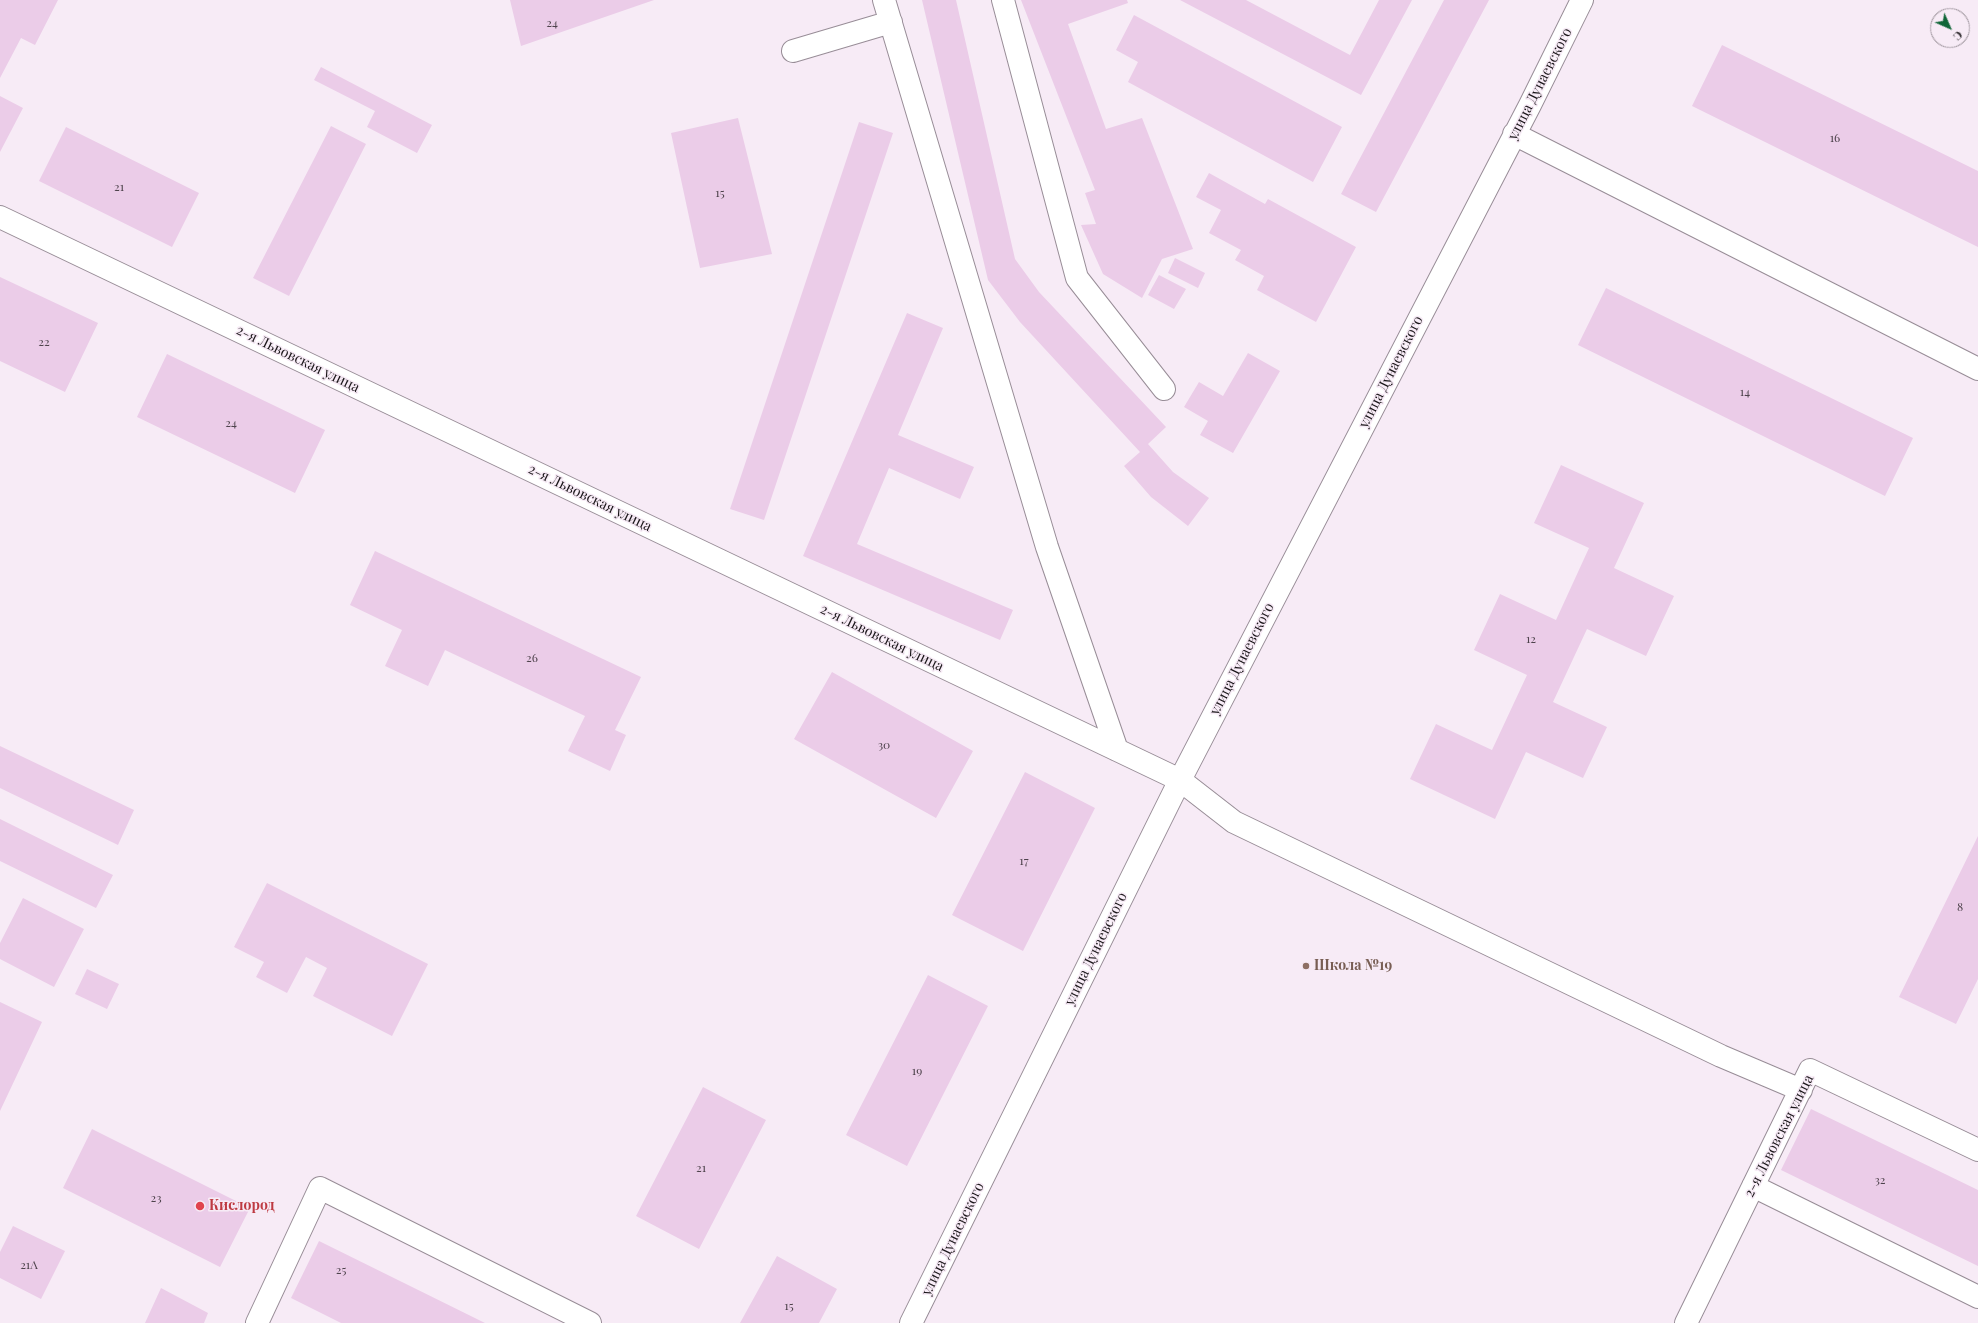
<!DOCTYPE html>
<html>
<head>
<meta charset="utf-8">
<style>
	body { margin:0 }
	#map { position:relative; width:1978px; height:1323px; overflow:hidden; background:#f7ebf6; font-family:"Playfair Display",serif }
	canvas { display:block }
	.north { position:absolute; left:1930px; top:8px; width:40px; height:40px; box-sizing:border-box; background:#f7ebf6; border:1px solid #9e959d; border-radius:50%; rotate:135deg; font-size:11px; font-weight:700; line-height:16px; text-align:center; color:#191518 }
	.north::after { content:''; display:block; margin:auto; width:14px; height:18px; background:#106638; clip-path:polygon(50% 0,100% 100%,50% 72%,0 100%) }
</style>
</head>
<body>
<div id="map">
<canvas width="1978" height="1323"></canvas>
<div class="north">С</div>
</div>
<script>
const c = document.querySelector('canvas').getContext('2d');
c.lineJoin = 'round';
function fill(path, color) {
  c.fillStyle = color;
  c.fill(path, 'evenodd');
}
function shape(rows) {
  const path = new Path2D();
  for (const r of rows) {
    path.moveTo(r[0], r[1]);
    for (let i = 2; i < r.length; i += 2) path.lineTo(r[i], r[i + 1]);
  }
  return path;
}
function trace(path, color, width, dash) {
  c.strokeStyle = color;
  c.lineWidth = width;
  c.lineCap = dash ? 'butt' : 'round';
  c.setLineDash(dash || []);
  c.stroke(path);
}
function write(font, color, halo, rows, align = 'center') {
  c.font = font + ' "Playfair Display",serif';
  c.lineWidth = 3;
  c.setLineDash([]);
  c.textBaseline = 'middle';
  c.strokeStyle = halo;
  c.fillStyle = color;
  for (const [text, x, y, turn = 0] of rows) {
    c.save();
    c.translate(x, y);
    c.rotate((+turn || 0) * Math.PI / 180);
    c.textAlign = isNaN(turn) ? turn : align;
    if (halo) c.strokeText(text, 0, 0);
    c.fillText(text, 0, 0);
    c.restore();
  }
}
fill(shape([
	[0,0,58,0,35,45,21,38,0,78],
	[510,0,654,0,521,46],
	[922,0,956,0,1015,259,1039,292,1166,427,1148,444,1173,472,1209,498,1188,526,1151,497,1124,466,1140,452,1020,322,988,280],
	[1021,0,1127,0,1128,3,1068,24,1106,129,1142,118,1193,249,1162,259,1142,298,1103,274,1081,225,1096,224,1085,193,1095,190],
	[1180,0,1246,0,1350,55,1379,0,1412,0,1361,95],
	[1444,0,1489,0,1376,212,1341,194],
	[1134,15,1342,127,1313,182,1128,82,1138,62,1116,50],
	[1722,45,1978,171,1978,247,1692,106],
	[321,67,432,125,417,153,367,127,375,111,314,80],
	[0,96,23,108,0,152],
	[738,118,772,254,700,268,671,133],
	[859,122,893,133,764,520,730,509],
	[331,126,366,144,289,296,253,278],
	[66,127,199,193,172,247,39,181],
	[1209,173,1265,204,1268,199,1356,247,1316,322,1257,290,1264,276,1235,260,1241,250,1209,233,1221,210,1196,197],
	[1175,258,1205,273,1198,288,1168,273],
	[1159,275,1186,289,1174,309,1148,295],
	[0,277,98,323,65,392,0,361],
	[1606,288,1913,438,1885,496,1578,345],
	[907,313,943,328,898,435,974,467,960,499,889,468,857,544,1013,610,1000,640,803,556],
	[1248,353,1280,371,1233,453,1200,435,1208,421,1184,407,1199,382,1223,396],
	[167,354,325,430,295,493,137,417],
	[1561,465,1644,503,1614,568,1674,596,1646,656,1587,629,1553,702,1607,727,1583,778,1526,752,1495,819,1410,779,1436,724,1492,750,1527,675,1474,650,1500,594,1556,620,1589,548,1534,523],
	[375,551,641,677,615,730,626,735,610,771,568,751,585,716,445,650,428,686,385,666,402,630,350,605],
	[832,672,973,751,936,818,794,739],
	[0,746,134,810,118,845,0,788],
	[1025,772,1095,808,1023,951,952,915],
	[0,819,113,875,96,908,0,861],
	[1978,836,1978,979,1956,1024,1899,997],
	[267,883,428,964,392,1036,313,996,327,968,306,957,287,993,256,977,264,962,234,947],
	[23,898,84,929,54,987,0,959,0,943],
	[87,969,119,984,107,1009,75,994],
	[928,975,988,1006,907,1166,846,1135],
	[0,1002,42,1022,0,1111],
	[703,1087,766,1120,699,1249,636,1216],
	[1811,1109,1978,1190,1978,1266,1781,1170],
	[92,1129,250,1208,220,1267,63,1188],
	[13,1226,65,1251,41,1299,0,1278,0,1252],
	[319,1241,485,1323,341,1323,291,1298],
	[777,1256,837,1289,819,1323,740,1323],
	[161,1288,208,1313,204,1323,145,1323]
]), '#ebcce8');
const minor = shape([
	[884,0,1047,547,1117,750],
	[1003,0,1077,278,1164,389],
	[793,51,891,22],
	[1514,134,1978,369],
	[0,217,1180,780,1234,822,1721,1056,1801,1090],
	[1753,1186,1978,1297],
	[257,1323,320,1188,590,1323],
	[911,1323,1180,780,1530,105,1582,0],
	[1686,1323,1810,1070,1978,1150]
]);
trace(minor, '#988d97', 24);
trace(minor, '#fff', 22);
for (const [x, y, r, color] of [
	[1306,966,4,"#8d6e63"],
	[200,1206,5,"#e0444e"]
]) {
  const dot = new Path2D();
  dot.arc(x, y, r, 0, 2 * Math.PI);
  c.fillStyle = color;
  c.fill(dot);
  trace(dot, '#f7ebf6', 1.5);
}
write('12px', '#4e434c', null, [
	["24",552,23],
	["16",1835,138],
	["21",119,187],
	["15",720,193],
	["22",44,342],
	["14",1745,392],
	["24",231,423],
	["12",1531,639],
	["26",532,658],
	["30",884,745],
	["17",1024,861],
	["8",1960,907],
	["19",917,1071],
	["21",701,1168],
	["32",1880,1180],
	["23",156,1198],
	["21А",29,1265],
	["25",341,1270],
	["15",789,1306]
]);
write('14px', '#191518', '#f7ebf6', [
	["улица Дунаевского",1540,84,-63],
	["2-я Львовская улица",298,359,26],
	["улица Дунаевского",1391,372,-63],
	["2-я Львовская улица",590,498,26],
	["2-я Львовская улица",882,638,26],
	["улица Дунаевского",1242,659,-63],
	["улица Дунаевского",1096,949,-64],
	["2-я Львовская улица",1779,1136,-63],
	["улица Дунаевского",953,1239,-64]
]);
write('bold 14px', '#785e54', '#f7ebf6', [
	["Школа №19",1314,966]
], 'left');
write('bold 14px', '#be3a42', '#f7ebf6', [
	["Кислород",209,1206]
], 'left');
</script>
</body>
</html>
